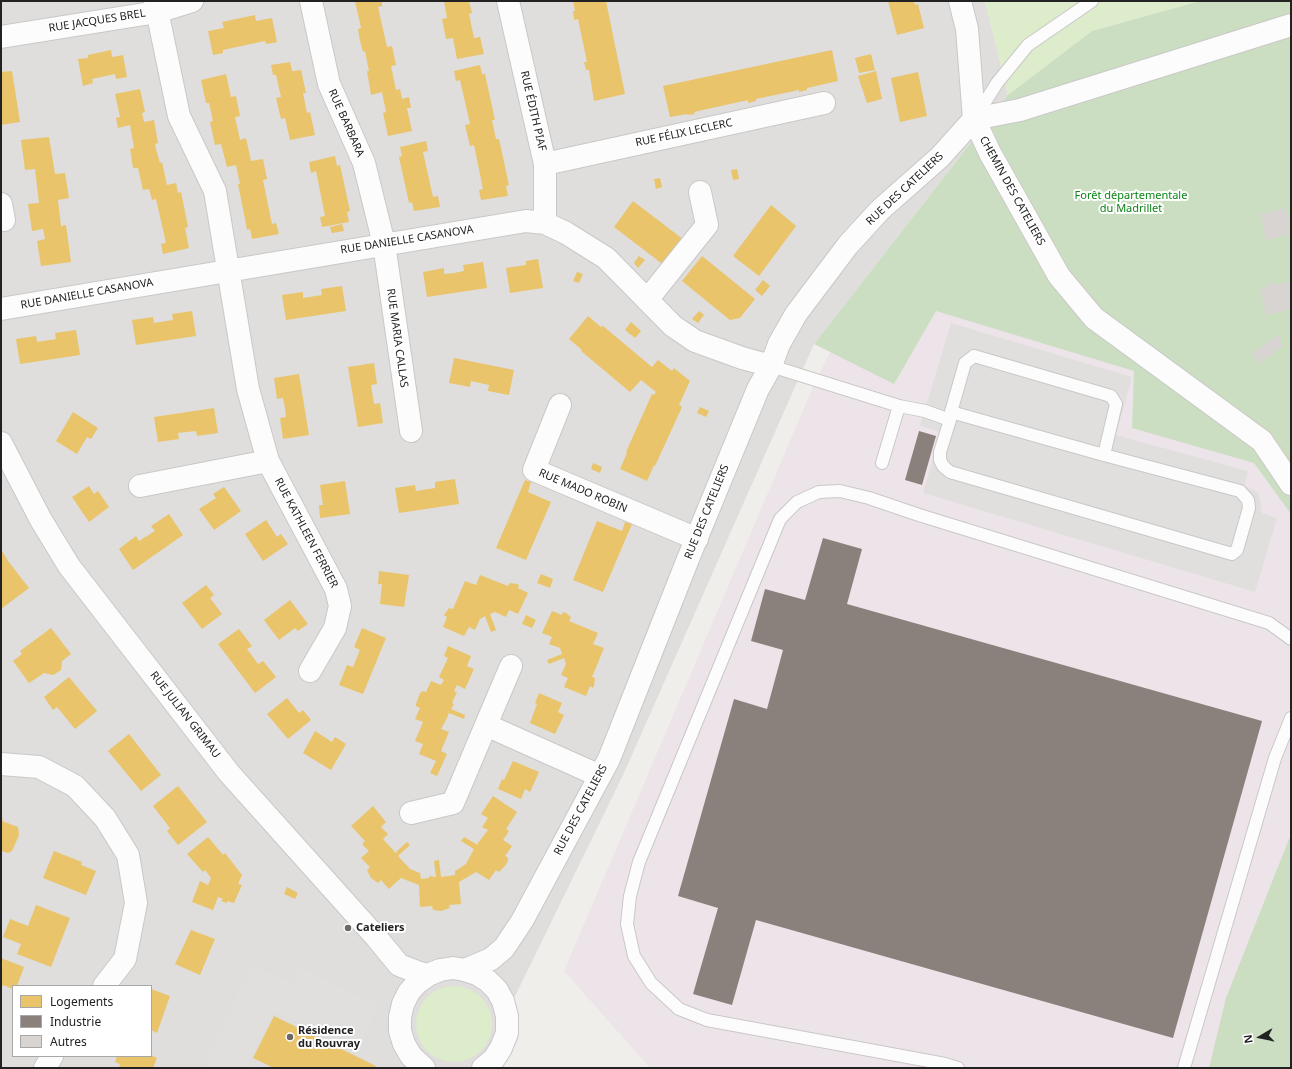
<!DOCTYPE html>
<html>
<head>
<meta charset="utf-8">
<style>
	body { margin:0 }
	#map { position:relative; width:1292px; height:1069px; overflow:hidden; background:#f0eeeb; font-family:"Noto Sans",sans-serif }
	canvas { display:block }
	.frame { position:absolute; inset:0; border:2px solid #222; pointer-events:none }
	.legend { position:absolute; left:12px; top:985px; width:140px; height:72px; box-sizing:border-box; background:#fff; border:1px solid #a7a7a7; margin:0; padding:5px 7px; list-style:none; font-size:12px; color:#222 }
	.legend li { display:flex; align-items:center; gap:8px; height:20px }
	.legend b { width:20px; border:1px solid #a7a7a7 }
	.north { position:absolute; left:1240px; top:1017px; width:40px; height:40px; -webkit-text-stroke:3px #fff; paint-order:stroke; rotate:261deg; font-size:11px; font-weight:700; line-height:16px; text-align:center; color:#222 }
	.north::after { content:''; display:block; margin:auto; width:14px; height:18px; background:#222; clip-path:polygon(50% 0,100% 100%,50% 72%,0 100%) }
</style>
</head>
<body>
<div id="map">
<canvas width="1292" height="1069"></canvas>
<div class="frame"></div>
<ul class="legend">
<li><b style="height:11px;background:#e9c46a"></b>Logements</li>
<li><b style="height:11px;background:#8a817c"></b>Industrie</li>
<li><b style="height:11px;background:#d7d4d2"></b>Autres</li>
</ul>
<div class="north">N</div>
</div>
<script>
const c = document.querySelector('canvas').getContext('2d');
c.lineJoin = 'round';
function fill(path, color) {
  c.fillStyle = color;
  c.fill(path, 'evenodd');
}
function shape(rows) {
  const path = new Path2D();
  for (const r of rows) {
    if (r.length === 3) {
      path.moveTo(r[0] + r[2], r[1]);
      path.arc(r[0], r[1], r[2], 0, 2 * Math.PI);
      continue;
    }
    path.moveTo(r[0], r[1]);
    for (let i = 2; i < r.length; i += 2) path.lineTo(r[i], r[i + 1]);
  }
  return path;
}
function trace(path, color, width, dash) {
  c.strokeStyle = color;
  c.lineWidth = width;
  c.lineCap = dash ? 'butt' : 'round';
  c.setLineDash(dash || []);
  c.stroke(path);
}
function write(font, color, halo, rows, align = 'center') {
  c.font = font + ' "Noto Sans",sans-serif';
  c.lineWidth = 4;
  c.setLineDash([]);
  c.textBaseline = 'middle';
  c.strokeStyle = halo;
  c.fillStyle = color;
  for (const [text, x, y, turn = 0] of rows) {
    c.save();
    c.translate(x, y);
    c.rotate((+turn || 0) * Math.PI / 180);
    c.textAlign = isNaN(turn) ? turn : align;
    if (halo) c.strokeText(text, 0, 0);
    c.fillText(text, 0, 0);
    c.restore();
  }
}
fill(shape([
	[1,1,985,1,1008,95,814,344,624,773,480,1068,1,1068],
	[13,986,151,986,151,1056,13,1056]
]), '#dfdedc');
fill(shape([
	[934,301,1136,363,1254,460,1291,511,1291,888,1232,1068,650,1068,564,971,816,380,839,335]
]), '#ede4e9');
fill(shape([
	[985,1,1200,1,1092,31,1008,95],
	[454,1024,38]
]), '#ddeccb');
fill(shape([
	[1200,1,1291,1,1291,514,1254,463,1132,428,1134,371,936,311,894,384,814,344,1008,95,1092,31],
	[1291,834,1291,1068,1209,1068,1226,998]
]), '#cbdec1');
fill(shape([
	[951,323,1132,377,1116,435,1248,471,1244,486,1258,492,1261,504,1262,513,1277,518,1255,592,923,493,941,432,920,426],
	[252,964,293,984,301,968,379,1006,357,1052,272,1011,247,1061,260,1068,202,1068]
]), '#e0dfde');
fill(shape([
	[355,1,382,1,382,6,378,7,387,47,392,46,396,65,391,66,396,90,400,89,402,99,409,97,411,108,407,108,412,131,388,136,383,113,386,112,382,92,371,95,367,71,369,71,365,51,363,52,360,41,358,29,361,28],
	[444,1,469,1,472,13,469,14,474,38,480,37,484,54,457,59,453,38,446,39,442,19,447,18],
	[573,1,606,1,625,94,594,101,589,70,586,70,584,62,587,62,578,19,574,20,573,11,575,11],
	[888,1,914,1,915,5,918,4,924,28,897,35],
	[255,15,256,21,272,18,277,42,266,44,265,41,260,42,223,50,223,53,213,55,208,31,224,28,222,22],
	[111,50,112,57,123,55,127,77,116,79,115,74,92,79,93,83,83,86,78,59,88,58,88,55],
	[832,50,838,81,807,88,807,90,799,92,799,90,756,99,756,101,748,103,748,100,694,112,695,114,687,115,687,114,670,117,663,86],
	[871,54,875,70,859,73,855,58],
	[290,62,292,71,301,70,306,93,303,93,307,113,310,112,315,135,290,140,285,118,281,119,276,98,281,97,276,75,273,75,271,65],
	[480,65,482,74,485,74,495,120,492,120,494,130,496,139,499,139,509,185,506,186,508,196,481,200,479,190,483,189,474,145,470,146,465,125,470,124,460,80,456,81,454,71],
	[12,71,20,122,1,125,1,72],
	[876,71,882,99,867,103,858,76],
	[918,72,927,116,900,122,891,78],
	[226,74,231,97,236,96,240,116,235,117,240,140,246,138,251,161,263,159,267,179,263,180,272,224,276,223,279,234,252,239,250,229,247,230,245,219,238,184,240,184,236,165,227,167,221,144,215,145,210,122,213,121,209,103,206,103,201,80],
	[140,89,145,112,142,113,144,122,154,120,158,143,155,144,157,153,160,163,162,162,167,185,176,183,178,193,181,192,188,227,185,228,189,248,163,254,161,244,166,243,156,199,152,200,149,189,143,190,138,168,133,168,130,149,134,148,130,125,118,128,116,118,120,117,115,94],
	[49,137,55,174,65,173,69,198,58,200,61,226,66,225,71,262,41,266,37,241,45,239,43,229,32,231,28,204,39,203,35,169,25,170,21,140],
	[426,141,428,151,423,152,433,197,438,196,440,207,414,211,412,202,409,203,399,157,402,156,400,147],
	[335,156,337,166,340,165,350,211,347,212,349,222,322,227,320,217,325,216,316,171,311,173,309,162],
	[737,169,739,179,733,180,731,170],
	[660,178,662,187,656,189,654,179],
	[633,201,684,240,665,266,614,227],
	[771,205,796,226,759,276,733,256],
	[342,224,344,231,332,233,330,227],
	[639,256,645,260,638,268,634,263],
	[702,256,755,299,740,318,730,320,682,281],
	[538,259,543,288,510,293,506,268,526,265,526,261],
	[483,262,487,288,427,297,423,272,444,268,444,274,454,273,464,271,463,265],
	[577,272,583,274,579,283,573,281],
	[763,280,770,286,762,296,755,290],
	[342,286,346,311,286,320,282,295,303,292,303,298,322,295,321,289],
	[192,311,196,336,136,345,132,320,153,317,154,323,173,320,172,314],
	[699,311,704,315,698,323,692,319],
	[588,316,601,327,603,326,652,367,658,360,672,371,674,368,690,381,679,405,682,407,655,466,654,465,647,481,620,469,627,453,626,452,652,394,654,395,656,392,641,380,630,392,581,351,582,350,569,339],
	[631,322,641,331,635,338,625,330],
	[76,330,80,355,20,364,16,339,36,336,37,342,56,339,55,333],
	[454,358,514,370,509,395,488,391,489,385,471,381,470,387,449,383],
	[374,363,377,384,371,385,374,404,380,403,383,423,358,427,348,367],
	[299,374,309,435,283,439,280,418,286,417,285,408,283,398,277,399,274,378],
	[700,407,709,411,706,417,697,413],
	[214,408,218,433,197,436,196,431,178,433,179,439,158,442,154,417],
	[73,412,98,428,91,439,87,437,77,454,56,441],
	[593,463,602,467,600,473,591,469],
	[455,479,459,504,399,513,395,488,415,485,416,491,435,488,435,482],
	[525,480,531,482,528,492,551,502,526,560,496,548],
	[345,481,350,514,320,518,319,505,323,505,320,485],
	[89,486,94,494,98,491,109,507,89,522,72,497],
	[224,487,241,511,214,530,199,509,216,498,213,494],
	[169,514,183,535,133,570,119,549,136,536,139,541,155,531,151,526],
	[266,520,277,537,281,534,288,544,263,561,245,534],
	[597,521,622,531,625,522,632,524,603,592,573,580],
	[1,549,8,561,29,588,1,609],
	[379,571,409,575,404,607,380,604,382,584,378,584],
	[541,574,553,579,550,588,537,583],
	[480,575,508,586,510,583,517,584,519,585,518,588,528,593,518,614,509,610,506,617,495,612,490,614,496,630,491,632,485,616,480,619,475,630,469,627,464,636,443,627,447,617,444,615,449,608,453,609,465,581,476,585],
	[206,585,214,595,210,598,222,614,202,629,182,603],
	[290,600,308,624,298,631,295,628,279,640,264,620],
	[552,611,562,615,563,612,566,613,571,617,569,621,598,633,593,644,604,648,592,677,595,678,594,686,593,688,590,686,586,696,564,687,568,678,561,675,566,664,564,658,549,664,547,660,562,654,560,648,549,644,552,637,542,633],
	[526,615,536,620,532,628,522,624],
	[51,628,71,654,62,661,61,670,53,675,44,673,29,683,13,661,22,654,20,651],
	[362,628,386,638,363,694,339,685,347,665,353,667,360,650,354,647],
	[239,629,252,646,247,649,258,664,263,661,276,677,255,693,218,644],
	[448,646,471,656,467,666,474,669,465,689,457,685,454,691,457,692,452,703,454,704,451,709,465,715,464,719,449,713,446,720,441,729,449,732,441,751,447,754,437,776,430,773,436,761,419,754,423,744,415,741,423,722,415,719,420,708,416,706,416,704,420,693,423,691,426,692,431,681,441,685,444,680,439,677,448,658,444,656],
	[69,677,97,711,75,729,57,707,53,710,44,697],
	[539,693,562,703,558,712,564,715,555,734,530,723,537,704,535,703],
	[287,698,299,713,303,710,311,720,288,739,267,714],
	[315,731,332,742,335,737,346,744,331,770,303,753],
	[129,734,161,775,141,791,108,751],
	[513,761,539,772,530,792,525,789,521,799,498,789,502,779,504,780],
	[178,786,207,822,178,845,167,831,170,828,153,806],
	[493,796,517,812,506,829,509,831,503,840,512,846,505,856,508,858,508,861,505,866,499,872,496,870,489,880,476,872,459,882,461,904,449,905,450,908,441,911,433,910,432,906,420,907,419,885,401,878,389,889,381,880,378,883,371,878,367,870,370,867,361,858,369,851,362,844,365,841,351,826,373,806,386,822,381,827,388,834,383,839,394,851,395,853,407,842,410,845,398,856,410,869,420,873,421,879,429,878,429,876,436,877,434,861,439,860,441,877,455,875,455,871,466,864,474,849,461,841,464,837,478,845,478,843,488,830,482,827,488,818,481,814],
	[1,818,3,819,2,821,18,827,19,835,12,851,8,853,1,851],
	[208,837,223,855,225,853,242,875,238,884,242,885,234,903,227,901,227,903,221,901,223,899,218,897,213,910,192,902,200,881,208,885,211,878,205,870,203,872,187,854],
	[54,851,82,862,81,865,96,871,86,895,43,878],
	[287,887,298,893,295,899,284,894],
	[36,905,70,918,51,967,17,954,21,944,3,937,10,919,28,926],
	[191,930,215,939,200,975,175,964],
	[1,958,24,967,17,986,13,986,13,989,3,985,1,989],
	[151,989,170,996,157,1033,151,1030],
	[274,1016,376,1066,375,1068,274,1068,253,1058],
	[151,1055,157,1058,153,1068,119,1068,120,1064,115,1062,117,1056]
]), '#e9c46a');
fill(shape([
	[919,431,936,436,922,485,905,480],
	[823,538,862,549,847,604,1262,721,1173,1038,756,920,732,1005,693,994,718,908,678,896,734,699,767,709,783,650,751,641,765,589,805,600]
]), '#8a817c');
fill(shape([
	[1286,208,1291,228,1288,228,1289,235,1266,240,1260,214],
	[1291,281,1291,309,1266,315,1260,289,1267,287,1267,284,1273,282,1273,285],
	[1279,334,1283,346,1259,364,1252,353]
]), '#d7d4d2');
const service = shape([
	[975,118,997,83,1028,45,1092,1],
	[771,366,899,406,882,463],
	[899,406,925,411,950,420,951,412,965,363,974,356,1111,396,1116,404,1104,455,951,412],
	[950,420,940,452,940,460,943,466,950,472,1232,554,1237,550,1249,508,1248,500,1240,491,1104,455],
	[958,1068,945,1064,707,1020,679,1009,651,983,634,956,627,924,630,896,639,862,780,519,797,502,819,492,840,491,869,498,919,515,1269,623,1291,639],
	[1184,1068,1275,758,1291,718]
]);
const minor = shape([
	[155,1,179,116,215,191,248,389,268,461,336,589,340,606,335,628,310,671],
	[311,1,329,84,364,163,384,244,411,431],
	[508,1,545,164,545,223],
	[960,1,967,29,974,119,990,153,1059,276,1094,318,1262,441,1291,484],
	[1,37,157,12,192,1],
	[974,119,1020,110,1291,25],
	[545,164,824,103],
	[1,204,4,220],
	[647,300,707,225,700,192],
	[1,309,526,221,545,223,566,233,606,258,673,326,695,341,742,358,771,366],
	[560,405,534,470,697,539],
	[140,486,268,461],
	[486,725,600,776],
	[1,764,39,767,75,786,105,818,128,855,136,903,125,959,104,986],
	[411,813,453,803,486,725,511,666],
	[465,970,491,959,504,948,522,921,609,759,688,559,758,389,771,366,779,344,796,314,848,245,880,210,940,157,974,119],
	[45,1068,52,1056]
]);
const tertiary = shape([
	[1,443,41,520,69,566,229,773,376,937,399,965,417,972,428,975],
	[424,1068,411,1056,404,1044,400,1031,400,1017,403,1004,409,992,417,983,428,975,440,970,453,968,465,970,477,974,488,981,497,990,503,1001,507,1016,507,1033,501,1048,494,1059,483,1068]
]);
trace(service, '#c9c8c7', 14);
trace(minor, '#c9c8c7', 24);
trace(tertiary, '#c9c8c7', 24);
trace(service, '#fdfcfc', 12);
trace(minor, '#fdfcfc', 22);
trace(tertiary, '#fdfcfc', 22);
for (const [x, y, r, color] of [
	[348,928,4,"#6a6968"],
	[290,1037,4,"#6a6968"]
]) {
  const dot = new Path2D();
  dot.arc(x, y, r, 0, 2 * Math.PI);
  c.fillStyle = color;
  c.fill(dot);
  trace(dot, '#fff', 1.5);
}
write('11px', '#222', '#fff', [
	["RUE JACQUES BREL",97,21,-9],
	["RUE ÉDITH PIAF",533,111,77],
	["RUE BARBARA",346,123,66],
	["RUE FÉLIX LECLERC",684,133,-12],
	["RUE DES CATELIERS",905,189,-43],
	["CHEMIN DES CATELIERS",1012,191,61],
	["RUE DANIELLE CASANOVA",407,240,-9],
	["RUE DANIELLE CASANOVA",87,294,-10],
	["RUE MARIA CALLAS",397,338,82],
	["RUE MADO ROBIN",583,491,23],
	["RUE DES CATELIERS",707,512,-68],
	["RUE KATHLEEN FERRIER",306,533,62],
	["RUE JULIAN GRIMAU",185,715,52],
	["RUE DES CATELIERS",581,810,-62]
]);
write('11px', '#0c8416', '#fff', [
	["Forêt départementale",1131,196],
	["du Madrillet",1131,209]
]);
write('bold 11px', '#222', '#fff', [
	["Cateliers",356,928],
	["Résidence",298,1031],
	["du Rouvray",298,1044]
], 'left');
</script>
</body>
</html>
